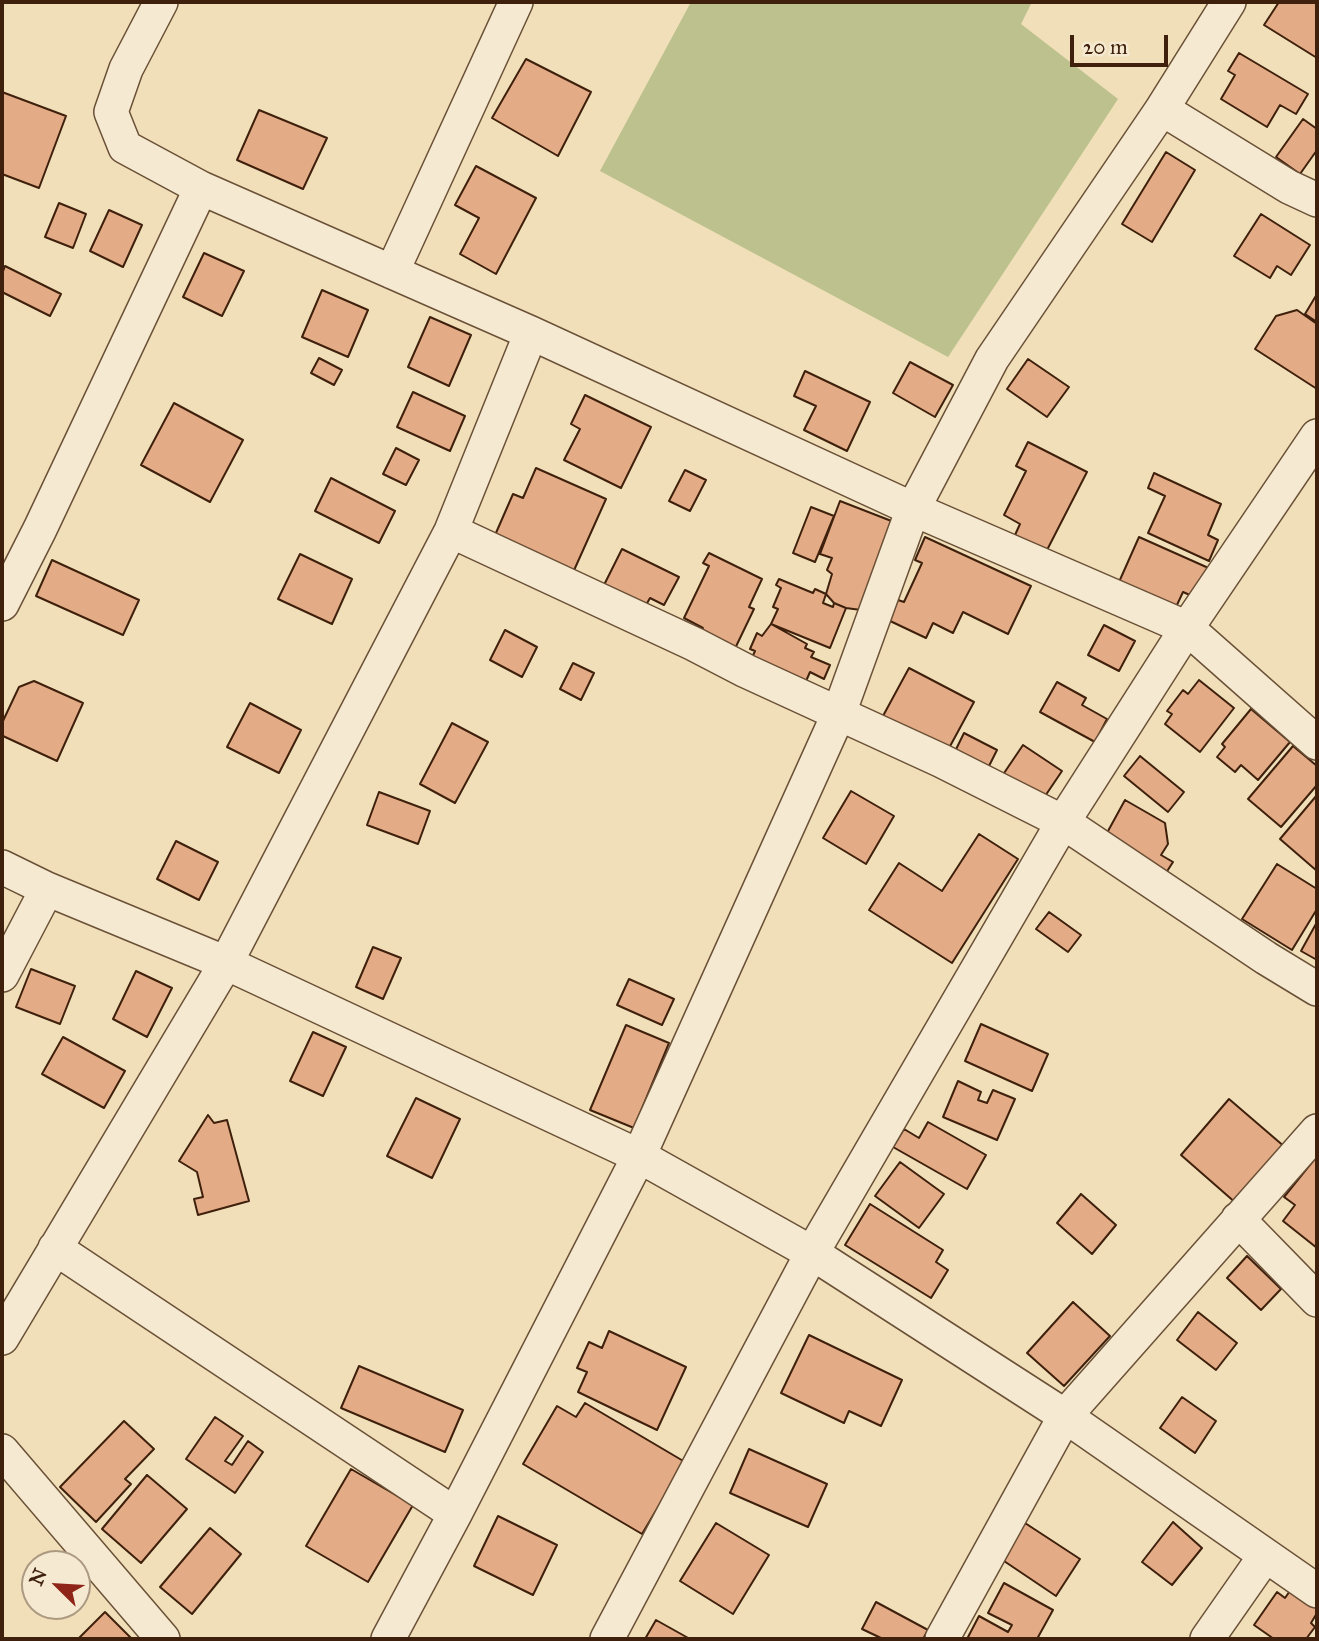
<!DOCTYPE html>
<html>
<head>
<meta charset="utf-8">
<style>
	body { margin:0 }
	#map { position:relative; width:1319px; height:1641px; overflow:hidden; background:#f0dfb8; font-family:"IM FELL Great Primer",serif }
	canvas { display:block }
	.frame { position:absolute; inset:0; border:4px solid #3e200c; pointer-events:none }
	.north { position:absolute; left:21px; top:1550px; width:70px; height:70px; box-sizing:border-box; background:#f5ead1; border:2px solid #ac9982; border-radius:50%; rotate:294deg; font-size:19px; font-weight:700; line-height:28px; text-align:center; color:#3e200c }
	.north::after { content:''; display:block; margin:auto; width:24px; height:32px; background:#8f2418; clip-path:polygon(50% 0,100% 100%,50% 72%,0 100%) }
	.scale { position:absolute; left:1070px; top:35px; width:98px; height:32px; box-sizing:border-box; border:4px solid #3e200c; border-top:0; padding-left:9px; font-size:21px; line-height:24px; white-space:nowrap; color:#3e200c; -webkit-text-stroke:5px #f5ead1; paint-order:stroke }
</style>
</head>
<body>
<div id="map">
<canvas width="1319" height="1641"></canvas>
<div class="frame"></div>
<div class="north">N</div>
<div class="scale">20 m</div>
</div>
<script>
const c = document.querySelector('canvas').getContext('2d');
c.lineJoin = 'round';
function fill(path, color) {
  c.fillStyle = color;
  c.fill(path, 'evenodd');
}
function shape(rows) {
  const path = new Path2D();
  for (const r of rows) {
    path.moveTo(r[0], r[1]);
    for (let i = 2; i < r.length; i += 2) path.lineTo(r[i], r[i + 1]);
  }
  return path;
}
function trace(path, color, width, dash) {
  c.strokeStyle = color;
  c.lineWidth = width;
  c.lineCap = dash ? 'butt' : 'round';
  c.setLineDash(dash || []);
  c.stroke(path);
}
fill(shape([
	[691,2,1032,2,1021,24,1118,99,948,357,600,171]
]), '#bcc18d');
const building = shape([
	[1279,2,1317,2,1317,58,1264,25,1279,2],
	[1239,53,1308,94,1296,114,1280,105,1267,127,1221,99,1235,75,1228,71,1239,53],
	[526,59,591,92,558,156,492,118,526,59],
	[2,92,66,116,39,188,2,174,2,92],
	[259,110,327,138,303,189,237,160,259,110],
	[1303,119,1317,129,1317,150,1300,174,1276,157,1303,119],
	[1166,152,1195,170,1152,242,1122,224,1166,152],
	[476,166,536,198,496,274,460,254,479,218,455,205,476,166],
	[59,203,86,214,73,248,45,237,59,203],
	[109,210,142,225,123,267,90,251,109,210],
	[1261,214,1310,245,1291,275,1277,266,1270,278,1234,256,1261,214],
	[204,253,244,271,222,316,183,297,204,253],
	[5,266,61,294,50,316,2,292,2,274,5,266],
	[322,290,368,310,348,357,302,337,322,290],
	[1317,294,1317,322,1305,314,1317,294],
	[1297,310,1317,324,1317,389,1255,349,1276,316,1297,310],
	[430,317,471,335,449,386,408,367,430,317],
	[319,358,342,370,334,385,311,373,319,358],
	[1028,359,1069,387,1047,417,1007,389,1028,359],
	[910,362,953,385,935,417,893,393,910,362],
	[805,371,870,402,847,451,804,430,816,406,794,396,805,371],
	[413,392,465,416,450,451,397,427,413,392],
	[585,395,651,427,621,488,564,460,580,429,571,424,585,395],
	[174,403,243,440,210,502,141,465,174,403],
	[1028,442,1087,472,1046,552,1015,535,1020,524,1004,515,1026,471,1016,466,1028,442],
	[396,448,419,460,406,485,383,474,396,448],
	[536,468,606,499,571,577,492,542,513,494,523,498,536,468],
	[685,470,706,480,690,511,669,501,685,470],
	[1154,473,1221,504,1208,535,1218,540,1209,561,1148,533,1165,496,1148,488,1154,473],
	[331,478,395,511,379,543,315,511,331,478],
	[840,501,894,522,861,610,846,608,834,603,826,594,832,574,827,570,832,558,820,554,840,501],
	[811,507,834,516,815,562,793,553,811,507],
	[925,537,1031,586,1008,634,963,612,953,633,933,623,926,638,888,620,898,600,904,602,922,563,915,560,925,537],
	[1139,537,1213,570,1199,599,1183,592,1176,607,1119,582,1139,537],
	[622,549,679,577,664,605,650,598,641,614,600,593,622,549],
	[709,553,762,579,749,607,754,609,729,661,694,644,703,628,684,618,709,566,703,563,709,553],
	[300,554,352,579,332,624,278,599,300,554],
	[52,560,139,600,123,635,36,596,52,560],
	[779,579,813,593,815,589,826,594,823,603,833,607,834,603,846,608,830,648,771,624,778,609,773,607,781,588,776,585,779,579],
	[771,624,807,644,805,648,814,652,811,657,830,665,824,679,810,672,800,695,746,671,755,651,750,649,757,633,762,636,771,624],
	[1104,625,1135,641,1119,671,1088,655,1104,625],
	[505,630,537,647,522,677,490,660,505,630],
	[573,663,594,673,581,700,560,689,573,663],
	[909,668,974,702,942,761,877,727,909,668],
	[1199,680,1234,708,1200,752,1165,724,1172,714,1167,711,1183,690,1188,694,1199,680],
	[34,681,83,703,57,761,3,736,2,723,19,687,34,681],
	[1057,682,1086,698,1082,705,1107,719,1095,742,1040,712,1057,682],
	[250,703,301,730,279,773,227,747,250,703],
	[1251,709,1290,742,1258,780,1241,765,1235,772,1217,757,1225,747,1222,744,1251,709],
	[452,723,488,742,455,803,420,784,452,723],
	[964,733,997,750,977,790,944,774,964,733],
	[1023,745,1062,771,1037,808,998,782,1023,745],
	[1293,746,1317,766,1317,785,1281,827,1248,799,1293,746],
	[1140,756,1184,792,1168,812,1124,776,1140,756],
	[851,791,894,816,866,864,823,838,851,791],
	[379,792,430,811,418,844,367,825,379,792],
	[1317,795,1317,871,1280,839,1317,795],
	[1125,800,1165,823,1168,844,1161,855,1173,862,1164,876,1102,842,1125,800],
	[979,834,1018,859,952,963,869,910,899,863,942,891,979,834],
	[176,841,218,862,199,900,157,879,176,841],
	[1277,864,1317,889,1317,909,1292,950,1242,919,1277,864],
	[1049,912,1081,935,1068,952,1036,929,1049,912],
	[1317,922,1317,960,1301,951,1317,922],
	[373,947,401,958,383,999,356,987,373,947],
	[31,969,75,986,60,1024,16,1007,31,969],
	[136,971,172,988,147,1037,113,1019,136,971],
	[629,979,674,999,662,1025,617,1005,629,979],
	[981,1024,1048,1054,1032,1091,965,1061,981,1024],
	[626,1025,669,1043,634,1128,590,1110,626,1025],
	[313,1032,346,1047,323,1096,290,1081,313,1032],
	[63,1037,125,1071,104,1108,42,1074,63,1037],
	[958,1081,981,1092,978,1100,987,1103,993,1090,1015,1099,997,1140,943,1117,958,1081],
	[416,1098,460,1119,432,1178,387,1156,416,1098],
	[1229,1099,1286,1148,1237,1204,1181,1155,1229,1099],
	[208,1115,214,1123,227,1120,249,1201,198,1215,194,1199,203,1197,197,1172,179,1161,208,1115],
	[928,1122,986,1155,967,1189,893,1147,904,1129,919,1138,928,1122],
	[1317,1156,1317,1248,1283,1221,1295,1205,1284,1197,1317,1156],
	[900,1162,944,1194,919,1228,875,1196,900,1162],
	[1081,1194,1116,1225,1092,1254,1057,1223,1081,1194],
	[870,1204,943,1250,936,1262,948,1270,931,1298,845,1245,870,1204],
	[1247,1256,1281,1289,1261,1310,1227,1278,1247,1256],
	[1073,1302,1110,1336,1064,1386,1027,1353,1073,1302],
	[1198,1312,1237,1343,1216,1370,1177,1340,1198,1312],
	[609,1331,686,1367,657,1430,578,1392,587,1372,577,1368,589,1342,602,1348,609,1331],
	[809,1335,902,1380,881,1426,849,1411,844,1423,781,1393,809,1335],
	[359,1366,463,1410,445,1452,341,1408,359,1366],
	[1182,1397,1216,1421,1195,1453,1160,1428,1182,1397],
	[585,1403,685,1462,642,1534,523,1464,557,1406,576,1417,585,1403],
	[215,1417,243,1436,225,1461,232,1465,248,1441,263,1452,235,1493,186,1459,215,1417],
	[124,1421,154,1449,125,1479,131,1484,96,1522,60,1487,124,1421],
	[749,1449,827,1484,808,1527,730,1493,749,1449],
	[351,1469,413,1505,368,1582,306,1546,351,1469],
	[147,1475,187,1509,141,1563,102,1529,147,1475],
	[498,1516,557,1545,533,1595,474,1566,498,1516],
	[1173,1522,1202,1548,1172,1585,1142,1562,1173,1522],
	[716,1523,769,1555,733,1614,680,1581,716,1523],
	[1025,1523,1080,1559,1056,1596,1001,1559,1025,1523],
	[210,1528,241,1554,192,1614,160,1587,210,1528],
	[1004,1583,1053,1610,1037,1639,967,1639,979,1616,1008,1632,1012,1625,988,1613,1004,1583],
	[1292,1588,1317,1605,1317,1613,1311,1623,1315,1627,1306,1639,1274,1639,1254,1625,1277,1592,1285,1598,1292,1588],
	[876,1602,928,1630,923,1639,883,1639,862,1629,876,1602],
	[105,1612,132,1639,78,1639,105,1612],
	[656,1620,690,1639,645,1639,656,1620]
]);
fill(building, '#e4ac86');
trace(building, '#3e200c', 2);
const street = shape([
	[161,2,126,69,111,112,125,147,201,188,531,333,913,509,1187,628,1317,743],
	[1162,109,1289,187,1317,200],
	[392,272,516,2],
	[451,531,694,644,746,671,942,761,1063,822,1266,958,1317,989],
	[2,604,40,529,201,188],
	[2,867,47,889,226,963,639,1156,812,1253,1065,1416,1317,1591],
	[2,975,47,889],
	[1238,1219,1317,1300],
	[55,1248,455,1514],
	[2,1338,226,963,451,531,531,333],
	[2,1451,163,1639],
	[388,1639,455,1514,639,1156,839,713,913,509,992,359,1162,109,1229,2],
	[607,1639,812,1253,1063,822,1187,628,1317,436],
	[942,1639,1065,1416,1317,1131],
	[1207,1639,1265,1556]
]);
trace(street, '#6a5037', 36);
trace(street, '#f5ead1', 33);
</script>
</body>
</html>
